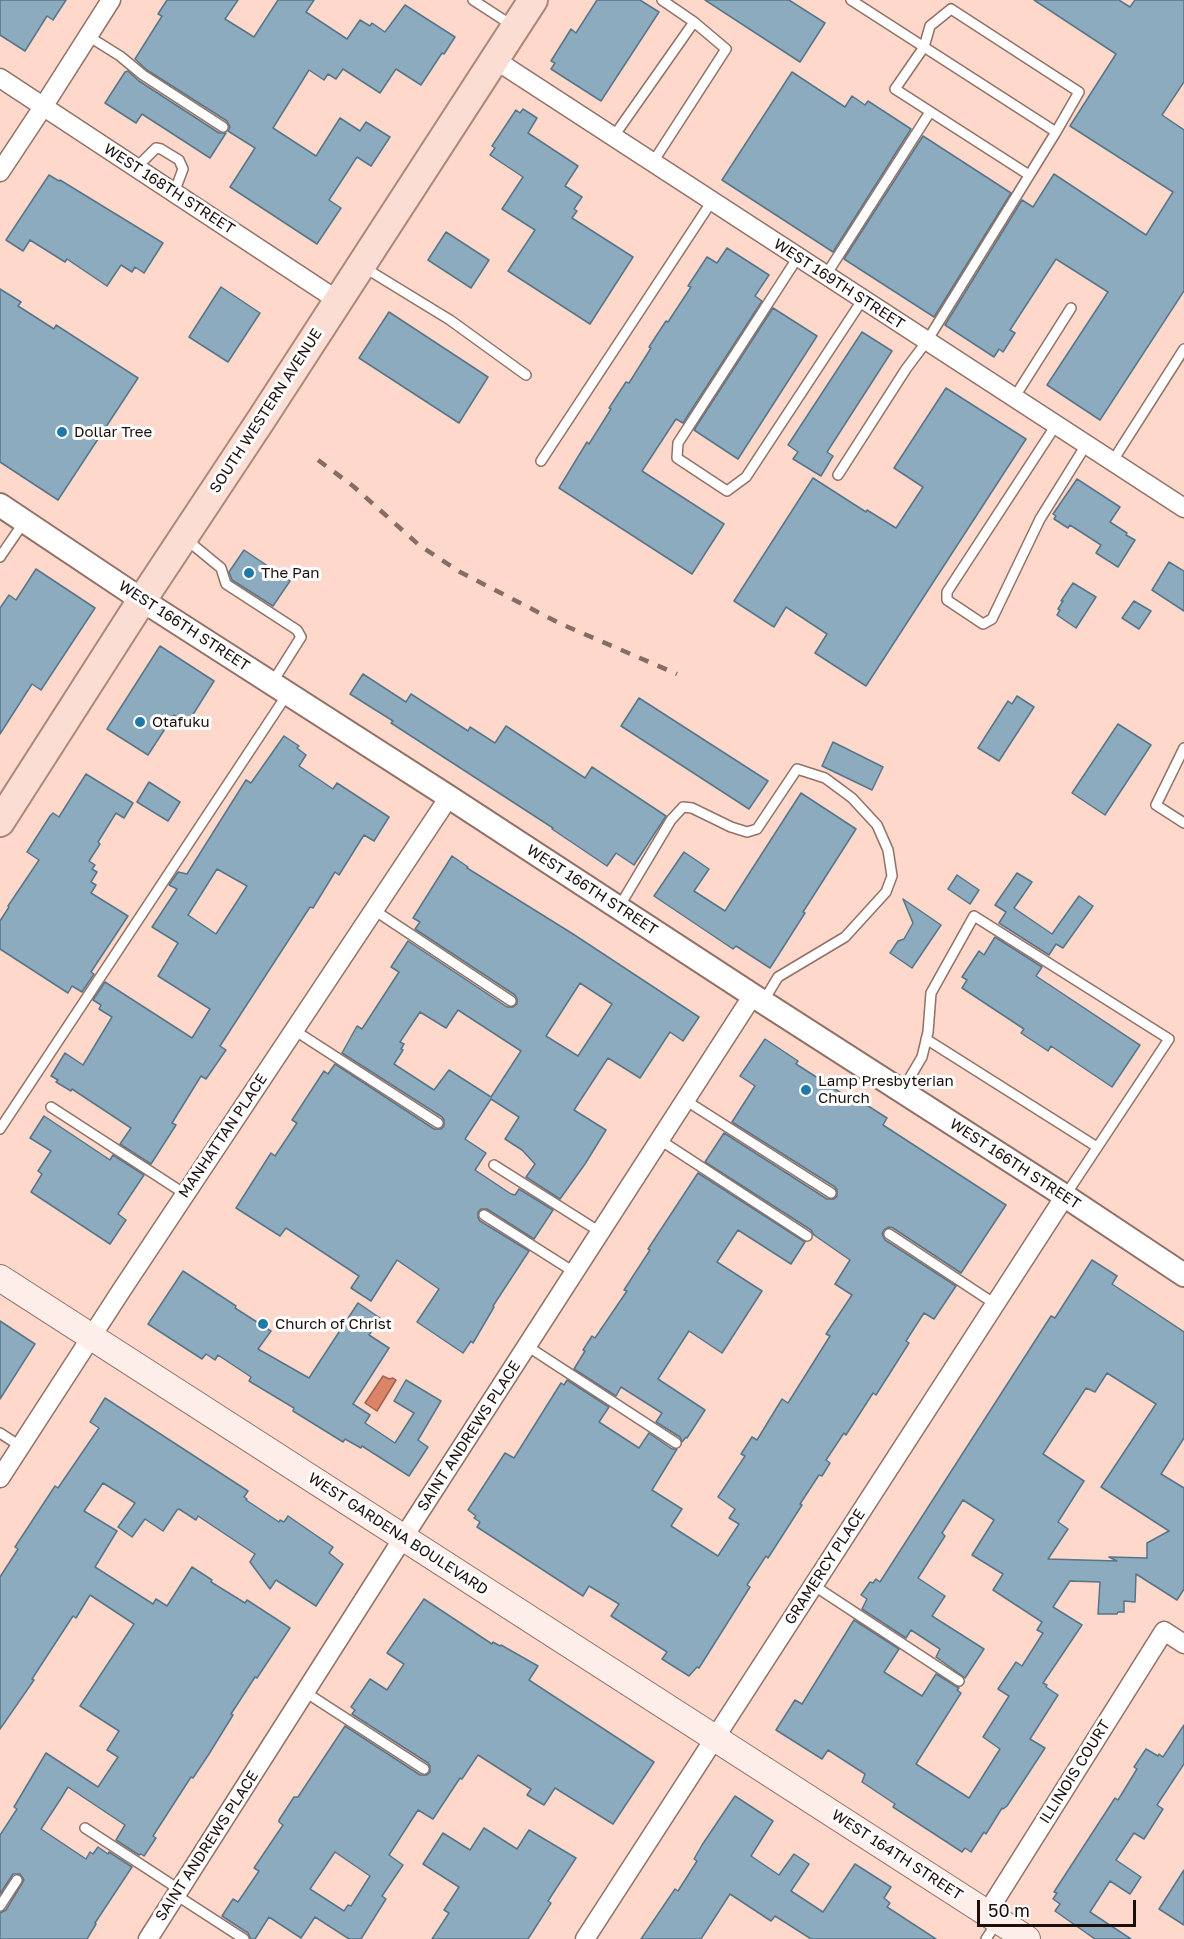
<!DOCTYPE html>
<html>
<head>
<meta charset="utf-8">
<style>
	body { margin:0 }
	#map { position:relative; width:1184px; height:1939px; overflow:hidden; background:#fdd8cb; font-family:"Golos Text",sans-serif }
	canvas { display:block }
	.scale { position:absolute; left:977px; top:1900px; width:159px; height:27px; box-sizing:border-box; border:3px solid #1c0f0b; border-top:0; padding-left:8px; font-size:18px; line-height:21px; white-space:nowrap; color:#1c0f0b; -webkit-text-stroke:4px #fff; paint-order:stroke }
</style>
</head>
<body>
<div id="map">
<canvas width="1184" height="1939"></canvas>
<div class="scale">50 m</div>
</div>
<script>
const c = document.querySelector('canvas').getContext('2d');
c.lineJoin = 'round';
function fill(path, color) {
  c.fillStyle = color;
  c.fill(path, 'evenodd');
}
function shape(rows) {
  const path = new Path2D();
  for (const r of rows) {
    path.moveTo(r[0], r[1]);
    for (let i = 2; i < r.length; i += 2) path.lineTo(r[i], r[i + 1]);
  }
  return path;
}
function trace(path, color, width, dash) {
  c.strokeStyle = color;
  c.lineWidth = width;
  c.lineCap = dash ? 'butt' : 'round';
  c.setLineDash(dash || []);
  c.stroke(path);
}
function write(font, color, halo, rows, align = 'center') {
  c.font = font + ' "Golos Text",sans-serif';
  c.lineWidth = 6;
  c.setLineDash([]);
  c.textBaseline = 'middle';
  c.strokeStyle = halo;
  c.fillStyle = color;
  for (const [text, x, y, turn = 0] of rows) {
    c.save();
    c.translate(x, y);
    c.rotate((+turn || 0) * Math.PI / 180);
    c.textAlign = isNaN(turn) ? turn : align;
    if (halo) c.strokeText(text, 0, 0);
    c.fillText(text, 0, 0);
    c.restore();
  }
}
const water = shape([
	[383,1376,389,1379,393,1378,396,1380,377,1411,365,1403,383,1376]
]);
fill(water, '#da8567');
trace(water, '#a1624b', 1.5);
const building = shape([
	[0,0,66,0,53,20,47,16,25,51,0,35,0,0],
	[167,0,238,0,225,19,254,37,278,0,314,0,306,12,347,39,360,20,370,26,372,23,385,32,405,5,455,37,444,54,442,53,421,85,396,69,380,93,343,69,336,79,328,74,324,80,309,70,273,128,316,156,340,118,360,131,366,122,390,137,371,166,357,157,329,200,341,208,317,244,230,187,255,148,228,131,230,127,227,121,147,70,135,59,162,16,158,14,167,0],
	[597,0,640,0,659,12,601,101,551,69,555,63,551,61,571,29,576,33,597,0],
	[705,0,789,0,825,23,800,62,705,0],
	[1034,0,1119,0,1130,7,1135,0,1184,0,1184,82,1162,115,1184,130,1184,291,1100,420,1047,385,1108,292,1056,259,1010,330,1015,333,1003,352,999,349,994,357,945,325,1022,200,1033,207,1054,174,1146,235,1173,192,1070,126,1116,54,1034,0],
	[128,71,139,81,219,133,226,133,210,158,142,114,136,123,105,103,125,72,128,71],
	[792,72,845,107,852,96,865,105,868,101,911,129,833,252,722,180,792,72],
	[523,109,537,118,528,133,578,166,565,186,582,197,574,209,577,211,572,218,633,257,590,324,508,271,535,230,502,209,523,177,490,155,495,148,492,146,516,110,520,113,523,109],
	[923,136,1011,193,934,317,844,259,923,136],
	[49,175,59,181,60,180,163,243,144,273,135,267,132,272,121,265,107,286,67,259,65,262,30,240,23,251,6,240,49,175],
	[446,232,489,260,471,288,428,260,446,232],
	[727,248,769,275,755,296,762,301,683,423,676,419,642,471,724,524,692,574,559,488,587,442,589,444,611,409,609,408,626,382,629,383,651,348,649,347,666,321,668,322,691,287,688,286,707,257,717,263,727,248],
	[221,287,260,313,228,362,189,337,221,287],
	[0,289,21,302,18,306,54,329,56,325,138,378,58,500,0,462,0,289],
	[773,308,817,336,738,459,694,430,773,308],
	[389,312,488,377,459,423,359,358,389,312],
	[862,332,892,351,827,452,833,456,821,476,793,459,798,452,788,445,862,332],
	[946,388,1026,439,866,686,815,653,827,634,786,607,774,627,734,601,813,478,866,512,867,510,896,528,923,487,894,468,946,388],
	[1077,479,1120,507,1110,522,1127,533,1126,535,1135,540,1118,567,1096,553,1101,545,1070,525,1068,528,1054,519,1056,516,1053,514,1077,479],
	[244,550,290,581,273,606,232,580,229,572,244,550],
	[1169,562,1184,571,1184,611,1152,590,1169,562],
	[36,569,95,608,41,690,32,684,0,734,0,608,9,595,16,600,36,569],
	[1073,583,1096,597,1076,628,1057,615,1060,610,1058,609,1063,601,1061,601,1073,583],
	[1134,601,1151,611,1139,629,1122,618,1134,601],
	[160,646,214,681,187,724,174,715,148,755,107,729,160,646],
	[363,674,406,702,411,694,468,731,470,727,495,743,506,726,585,778,592,767,666,816,634,865,616,853,607,866,552,829,553,828,391,723,393,721,350,694,363,674],
	[1017,696,1034,707,999,761,978,748,1008,701,1012,704,1017,696],
	[639,698,768,781,749,809,621,726,639,698],
	[1118,724,1151,745,1105,815,1072,793,1118,724],
	[284,736,299,746,297,748,306,755,299,766,333,789,337,783,389,817,374,841,364,835,339,875,335,872,313,908,310,907,220,1046,226,1050,206,1079,201,1076,172,1123,176,1125,151,1164,120,1144,131,1128,72,1089,71,1091,56,1082,58,1080,51,1076,65,1053,83,1065,112,1017,99,1009,101,1005,93,1000,105,982,192,1038,210,1009,158,976,178,943,152,927,177,889,169,885,178,872,187,874,246,780,251,783,284,736],
	[217,869,247,886,216,934,188,915,217,869],
	[833,742,883,767,872,790,822,766,833,742],
	[86,774,133,803,124,818,116,813,98,842,100,844,89,861,95,865,92,869,97,872,91,882,96,885,91,893,128,916,91,972,94,974,82,992,72,986,68,993,0,949,0,921,9,907,8,906,39,860,27,852,50,816,53,813,59,817,86,774],
	[149,782,180,802,168,821,137,802,149,782],
	[801,793,856,829,803,912,805,913,770,968,736,946,733,949,654,896,684,852,709,869,694,891,725,911,801,793],
	[452,856,468,867,467,868,573,934,699,1017,683,1041,670,1032,640,1078,608,1058,574,1110,606,1130,585,1164,560,1199,526,1177,535,1164,522,1150,505,1139,519,1117,491,1099,465,1139,486,1153,475,1170,511,1194,515,1195,519,1189,553,1210,534,1239,487,1209,481,1209,478,1212,478,1218,480,1221,529,1251,493,1306,494,1307,473,1343,471,1341,463,1353,417,1322,439,1289,397,1260,371,1301,351,1288,359,1276,286,1228,280,1236,236,1208,271,1153,275,1156,297,1123,292,1120,324,1071,328,1074,335,1064,434,1129,441,1129,444,1126,444,1120,442,1117,342,1053,357,1026,362,1029,399,972,391,967,408,941,507,1007,513,1007,517,1004,517,999,515,995,415,929,420,922,413,918,452,856],
	[580,983,612,1004,578,1056,546,1036,580,983],
	[458,1010,521,1051,491,1097,449,1070,434,1090,394,1064,403,1050,401,1049,404,1044,400,1042,420,1012,446,1028,458,1010],
	[1017,873,1032,882,1014,908,1052,934,1079,896,1093,906,1063,948,1056,944,1049,955,999,923,1006,912,995,905,1017,873],
	[957,875,979,890,970,904,948,889,957,875],
	[903,899,941,925,912,968,890,953,898,941,904,939,913,923,903,899],
	[995,937,1042,967,1036,976,1140,1045,1112,1087,1051,1046,1048,1051,1021,1033,1024,1029,962,988,967,980,962,977,979,951,984,955,995,937],
	[765,1039,798,1061,796,1064,852,1100,854,1097,887,1118,883,1125,1006,1205,961,1273,893,1228,889,1227,884,1230,882,1234,885,1240,956,1286,934,1319,924,1313,906,1341,909,1343,876,1395,873,1393,846,1435,844,1433,826,1460,830,1463,822,1476,819,1475,800,1504,802,1505,768,1558,766,1556,747,1585,750,1587,699,1668,697,1667,689,1676,662,1659,667,1652,611,1616,619,1604,589,1586,583,1596,477,1527,480,1522,474,1518,476,1516,468,1510,505,1453,514,1458,561,1383,564,1385,567,1380,609,1407,599,1422,639,1448,649,1433,672,1449,677,1449,652,1490,682,1509,671,1526,718,1556,739,1524,729,1518,735,1509,718,1497,745,1456,741,1454,752,1437,757,1440,782,1399,788,1403,830,1336,826,1334,852,1295,835,1284,850,1260,814,1235,811,1230,705,1162,724,1133,827,1199,834,1199,837,1196,837,1190,835,1187,732,1122,755,1086,740,1076,765,1039],
	[44,1116,110,1160,113,1155,144,1175,118,1214,126,1220,110,1244,31,1192,42,1174,38,1171,51,1151,30,1138,44,1116],
	[698,1173,805,1242,791,1264,738,1230,717,1262,762,1291,722,1353,689,1331,658,1379,705,1410,687,1438,686,1437,682,1442,680,1437,656,1422,662,1413,621,1387,616,1396,574,1369,585,1351,583,1350,592,1336,595,1338,627,1291,624,1290,650,1250,648,1249,698,1173],
	[1092,1260,1117,1276,1112,1284,1184,1332,1184,1438,1161,1474,1184,1488,1184,1589,1177,1600,1136,1574,1135,1602,1124,1601,1124,1612,1118,1612,1117,1614,1098,1614,1100,1582,1070,1581,1053,1607,1082,1625,1043,1683,1047,1685,1046,1687,1058,1695,1030,1739,1045,1748,1007,1806,1003,1809,1002,1808,986,1834,984,1832,971,1852,965,1848,962,1852,893,1807,895,1804,862,1782,865,1774,828,1750,822,1759,776,1730,795,1700,802,1704,854,1620,899,1649,884,1672,922,1696,936,1674,959,1688,957,1690,961,1693,916,1764,969,1798,1000,1749,983,1737,1009,1696,998,1689,1016,1662,1022,1666,1043,1633,1037,1630,1042,1622,993,1590,1003,1574,972,1555,994,1520,963,1500,942,1533,945,1536,918,1578,945,1596,932,1616,984,1649,965,1678,936,1657,940,1649,911,1630,906,1638,862,1609,867,1599,861,1595,870,1582,873,1583,876,1579,880,1582,1051,1316,1055,1318,1092,1260],
	[1107,1373,1156,1404,1101,1487,1169,1531,1147,1543,1147,1558,1109,1557,1117,1561,1048,1559,1068,1529,1058,1522,1084,1481,1043,1454,1086,1388,1095,1392,1107,1373],
	[183,1271,236,1306,235,1308,271,1331,258,1349,309,1378,358,1303,380,1318,369,1335,389,1348,353,1404,370,1415,365,1423,395,1443,414,1413,394,1401,406,1380,441,1401,418,1440,428,1447,409,1476,362,1446,361,1448,345,1439,343,1442,293,1411,294,1408,249,1381,251,1377,218,1355,215,1360,206,1354,202,1359,148,1324,183,1271],
	[0,1321,35,1344,0,1399,0,1321],
	[105,1398,248,1491,244,1497,247,1499,246,1500,279,1522,280,1520,284,1522,288,1516,333,1547,329,1553,343,1564,316,1606,276,1580,270,1589,250,1562,255,1554,198,1516,196,1520,179,1509,177,1510,163,1531,145,1519,132,1537,118,1527,135,1503,103,1483,84,1511,117,1531,95,1567,153,1604,156,1599,167,1606,192,1567,212,1580,211,1582,245,1603,247,1600,290,1628,257,1678,255,1677,231,1714,233,1715,209,1754,193,1778,191,1777,153,1836,156,1838,144,1856,141,1854,139,1855,116,1840,125,1825,68,1787,60,1800,41,1829,86,1859,90,1852,93,1854,98,1847,108,1854,109,1852,132,1867,95,1923,96,1924,87,1939,0,1939,0,1913,6,1910,24,1880,20,1874,13,1874,0,1894,0,1835,17,1809,14,1807,46,1753,98,1787,118,1757,107,1750,119,1731,80,1706,134,1624,90,1595,76,1618,73,1616,32,1679,34,1680,0,1729,0,1577,18,1549,15,1547,55,1486,58,1488,99,1428,90,1422,105,1398],
	[424,1599,492,1644,493,1642,500,1646,501,1645,538,1666,529,1680,654,1762,613,1824,555,1788,544,1805,527,1795,531,1789,478,1755,462,1779,460,1778,433,1819,418,1810,389,1855,403,1865,382,1896,386,1899,361,1939,349,1939,315,1917,301,1938,269,1917,255,1939,251,1939,248,1933,222,1916,233,1899,238,1902,259,1871,254,1868,283,1825,279,1822,279,1820,294,1797,298,1797,345,1726,420,1775,427,1775,430,1772,430,1766,428,1763,352,1714,355,1710,351,1707,370,1679,387,1690,404,1664,387,1653,424,1599],
	[335,1852,370,1876,351,1906,348,1905,344,1911,310,1889,335,1852],
	[1184,1725,1184,1764,1157,1805,1163,1809,1144,1839,1134,1833,1116,1860,1141,1877,1130,1894,1110,1881,1090,1912,1131,1939,1095,1939,1055,1911,1060,1904,1053,1899,1057,1893,1054,1892,1115,1798,1118,1800,1137,1769,1134,1767,1146,1749,1158,1756,1159,1754,1163,1757,1184,1725],
	[735,1796,773,1821,751,1856,779,1875,794,1854,809,1864,791,1891,823,1912,855,1864,891,1887,884,1898,890,1903,887,1907,936,1939,811,1939,775,1916,771,1921,730,1894,701,1939,641,1939,675,1889,678,1891,697,1861,694,1859,702,1845,735,1796],
	[484,1828,517,1849,529,1830,576,1858,548,1901,551,1903,528,1939,432,1939,449,1913,444,1910,459,1887,423,1864,443,1833,470,1850,484,1828],
	[1184,1870,1184,1925,1159,1909,1184,1870]
]);
fill(building, '#8cabbf');
trace(building, '#577588', 1.5);
const service = shape([
	[473,0,513,26],
	[851,0,924,47,895,89,1029,175],
	[88,36,120,56,143,75,223,127],
	[614,136,694,22],
	[653,162,726,49,694,22,662,0],
	[136,168,156,148,161,149,179,160,183,169,174,193],
	[798,257,678,443,677,458,727,491,746,477,863,299],
	[365,268,450,320,526,375],
	[826,275,930,112],
	[1014,398,1071,308],
	[1056,425,947,592,947,600,983,624,992,619,1040,519,1086,445],
	[541,461,712,201],
	[1112,462,1184,349],
	[838,475,906,369,927,341,1056,132,1079,92,951,9,930,26,924,47,1056,132],
	[187,540,221,568,226,584,297,630,301,637,272,683],
	[0,557,24,522],
	[1184,748,1156,805,1184,823],
	[619,907,671,820,683,807,692,808,731,827,747,832,757,829,797,769,825,778,852,798,877,825,888,850,892,876,886,892,845,937,778,977,763,1002],
	[374,910,511,1001],
	[294,1030,438,1123],
	[926,1039,1097,1147],
	[902,1091,922,1057,928,1032,931,993,974,916,1169,1039,1065,1196],
	[685,1100,831,1193],
	[51,1107,185,1194],
	[0,1129,288,693],
	[660,1140,807,1236],
	[494,1165,600,1232],
	[484,1215,574,1272],
	[889,1234,995,1304],
	[527,1346,676,1443],
	[0,1433,20,1446],
	[813,1585,959,1681],
	[305,1692,424,1769],
	[85,1828,180,1890],
	[176,1895,244,1939],
	[0,1906,17,1880],
	[986,1939,998,1921]
]);
const minor = shape([
	[494,59,1184,508],
	[0,78,337,300],
	[0,172,43,107,111,0],
	[0,1478,121,1291,449,797],
	[987,1913,1164,1631,1184,1644],
	[148,1939,403,1538,753,995],
	[585,1939,1065,1196]
]);
const tertiary = shape([
	[0,505,142,600,449,797,763,1002,1065,1196,1184,1275]
]);
const secondary = shape([
	[0,1278,1027,1939]
]);
const primary = shape([
	[0,822,142,600,261,420,533,0]
]);
trace(service, '#927166', 12);
trace(minor, '#927166', 21);
trace(tertiary, '#927166', 26);
trace(secondary, '#927166', 28);
trace(primary, '#ac877a', 32);
trace(service, '#fff', 9);
trace(minor, '#fff', 18);
trace(tertiary, '#fff', 22);
trace(secondary, '#feeee9', 26);
trace(primary, '#fcddd3', 28);
trace(shape([
	[318,460,353,486,419,545,460,572,561,624,677,674]
]), '#856c64', 4.5, [10, 10]);
for (const [x, y, r, color] of [
	[62,432,6,"#1d79a7"],
	[249,573,6,"#1d79a7"],
	[140,722,6,"#1d79a7"],
	[806,1090,6,"#1d79a7"],
	[263,1324,6,"#1d79a7"]
]) {
  const dot = new Path2D();
  dot.arc(x, y, r, 0, 2 * Math.PI);
  c.fillStyle = color;
  c.fill(dot);
  trace(dot, '#fff', 2);
}
write('15px', '#1c0f0b', '#fff', [
	["WEST 168TH STREET",169,189,33],
	["WEST 169TH STREET",839,284,33],
	["SOUTH WESTERN AVENUE",266,411,-57],
	["WEST 166TH STREET",184,626,33],
	["WEST 166TH STREET",592,890,33],
	["MANHATTAN PLACE",223,1136,-56],
	["WEST 166TH STREET",1015,1164,33],
	["SAINT ANDREWS PLACE",469,1436,-57],
	["WEST GARDENA BOULEVARD",398,1534,33],
	["GRAMERCY PLACE",825,1567,-57],
	["ILLINOIS COURT",1075,1772,-58],
	["SAINT ANDREWS PLACE",207,1846,-57],
	["WEST 164TH STREET",897,1855,33]
]);
write('15px', '#1c0f0b', '#fff', [
	["Dollar Tree",74,432],
	["The Pan",261,573],
	["Otafuku",152,722],
	["Lamp Presbyterian",818,1081],
	["Church",818,1098],
	["Church of Christ",275,1324]
], 'left');
</script>
</body>
</html>
